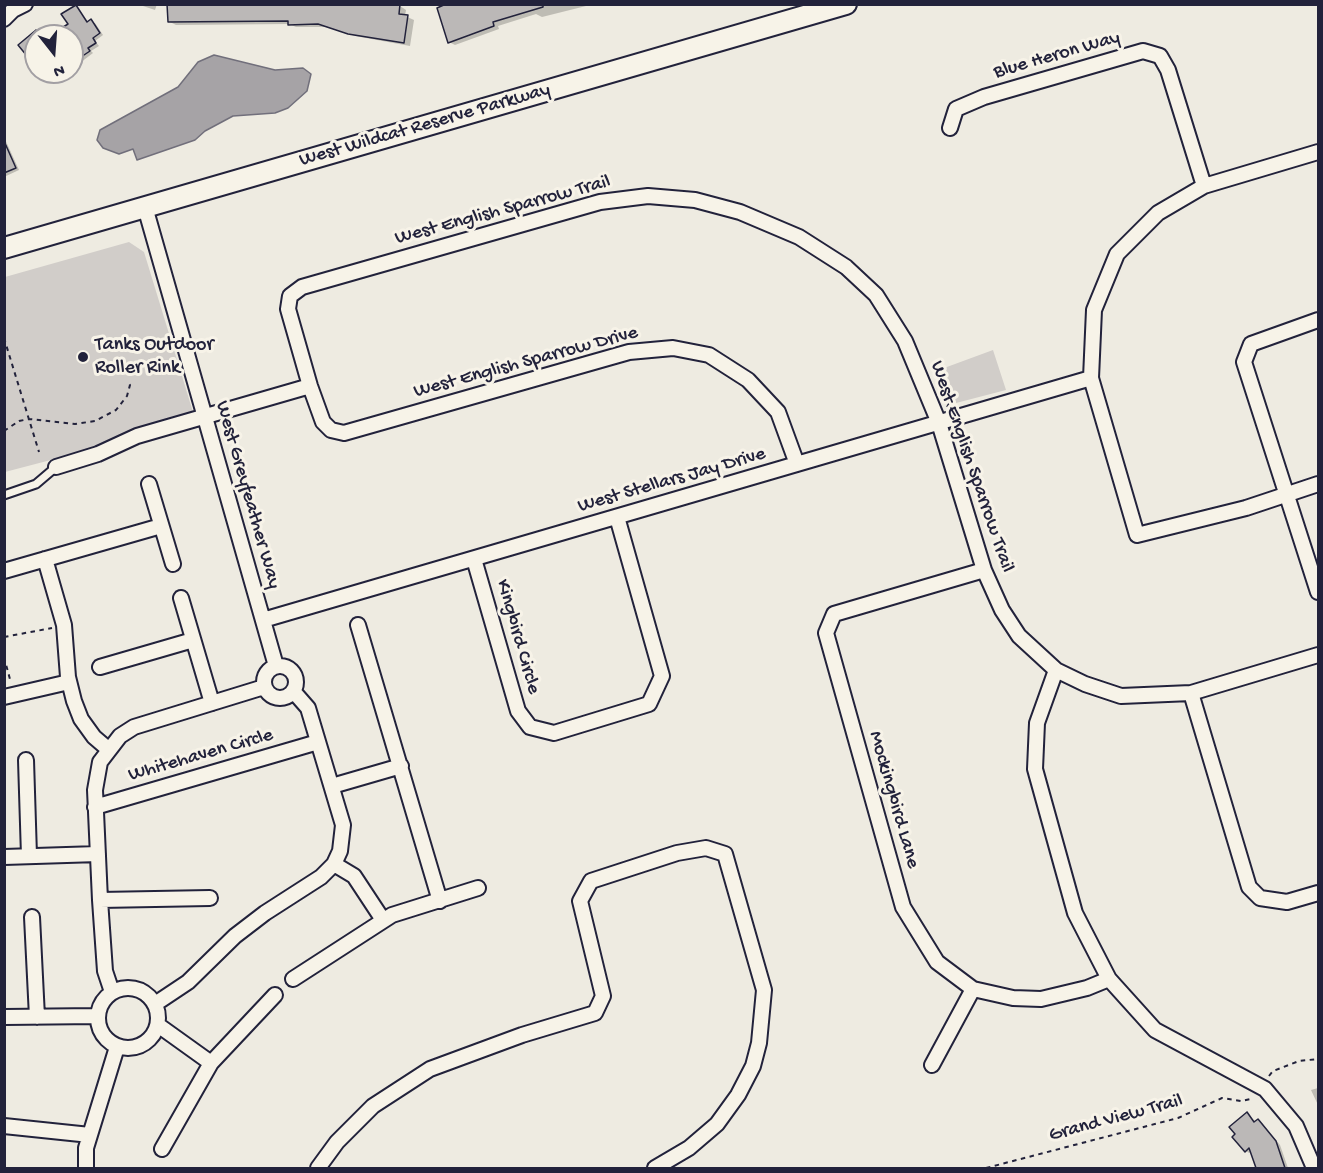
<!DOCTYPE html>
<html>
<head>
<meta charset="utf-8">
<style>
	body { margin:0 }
	#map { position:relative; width:1323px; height:1173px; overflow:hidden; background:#eeebe1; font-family:"Gochi Hand",sans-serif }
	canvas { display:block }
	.frame { position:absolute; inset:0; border:6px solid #22223b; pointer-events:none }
	.north { position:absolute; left:24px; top:24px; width:60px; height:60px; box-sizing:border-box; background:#f7f3e8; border:2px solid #a29fa3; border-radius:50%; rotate:163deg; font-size:16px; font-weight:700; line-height:24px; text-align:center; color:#22223b }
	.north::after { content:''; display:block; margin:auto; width:21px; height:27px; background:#22223b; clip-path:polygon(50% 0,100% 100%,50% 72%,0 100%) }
</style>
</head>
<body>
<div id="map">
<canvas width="1323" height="1173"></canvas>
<div class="frame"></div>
<div class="north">N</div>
</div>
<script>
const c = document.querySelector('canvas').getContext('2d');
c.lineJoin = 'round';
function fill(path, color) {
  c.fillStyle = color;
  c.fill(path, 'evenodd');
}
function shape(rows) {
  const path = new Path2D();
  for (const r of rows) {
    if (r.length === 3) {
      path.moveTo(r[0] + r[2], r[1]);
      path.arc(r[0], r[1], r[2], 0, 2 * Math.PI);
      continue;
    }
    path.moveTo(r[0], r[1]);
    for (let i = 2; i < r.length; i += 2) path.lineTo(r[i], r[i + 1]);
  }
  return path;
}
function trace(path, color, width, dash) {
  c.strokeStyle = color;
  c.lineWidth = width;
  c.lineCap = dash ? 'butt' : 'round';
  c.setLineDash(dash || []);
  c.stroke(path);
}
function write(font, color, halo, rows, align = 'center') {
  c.font = font + ' "Gochi Hand",sans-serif';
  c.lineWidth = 6;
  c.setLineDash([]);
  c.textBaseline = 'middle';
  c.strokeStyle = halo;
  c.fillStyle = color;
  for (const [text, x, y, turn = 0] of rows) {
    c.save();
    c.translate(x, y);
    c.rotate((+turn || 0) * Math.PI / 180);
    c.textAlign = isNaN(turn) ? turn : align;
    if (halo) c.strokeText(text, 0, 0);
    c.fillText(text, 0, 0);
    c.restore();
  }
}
fill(shape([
	[129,242,144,252,193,412,85,451,5,472,5,277],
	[993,350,1006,390,956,403,946,398,936,371]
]), '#d1cdc9');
const water = shape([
	[214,55,275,70,303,68,311,74,307,91,288,108,275,113,233,116,205,131,195,140,137,160,133,149,119,154,103,148,97,140,100,130,178,87,198,62,214,55]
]);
fill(water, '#a6a3a6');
trace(water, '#716f7b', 1.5);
fill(shape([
	[137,4,157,4,155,10],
	[451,4,590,5,542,17,536,14,498,26,499,29,455,45,449,42],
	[400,6,406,10,405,16,414,20,410,46,355,36,326,27,296,27,289,24,176,25,170,22],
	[76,7,89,23,95,23,103,35,95,41,99,46,91,51,93,53,72,69,72,36,52,36,70,24],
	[41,28,50,36,36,36,36,65,20,46],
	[42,72,68,72,52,81],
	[4,137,19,170,4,177],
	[1318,1088,1318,1105,1311,1090],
	[1247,1114,1256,1122,1262,1123,1280,1145,1288,1168,1258,1168,1252,1151,1249,1153,1246,1151]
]), '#0003');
const building = shape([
	[167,4,400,4,399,14,408,15,404,43,348,34,318,24,288,25,288,21,168,22,167,4],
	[446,4,543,4,543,7,493,22,494,26,448,43,437,8,446,4],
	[76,5,87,22,91,19,100,33,93,38,96,43,88,48,90,51,78,59,72,50,72,36,49,36,68,24,61,14,76,5],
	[36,30,36,67,18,45,36,30],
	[4,141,16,168,4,173,4,141],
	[1247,1112,1254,1122,1258,1119,1276,1141,1285,1168,1256,1168,1249,1148,1245,1152,1232,1137,1235,1134,1229,1127,1247,1112]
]);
fill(building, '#bbb8b7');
trace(building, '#22223b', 1.5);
const service = shape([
	[4,495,36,484,56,467]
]);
const minor = shape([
	[4,19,13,10,25,4],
	[950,128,956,109,984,97,1143,51,1160,56,1168,70,1204,186],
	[1318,152,1204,186,1158,213,1117,254,1094,310,1091,378,1137,535,1246,508,1318,484],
	[145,207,276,666],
	[1318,320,1251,344,1244,362,1318,592],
	[797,464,778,412,748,380,709,355,673,348,629,352,344,433,331,430,323,422,310,386,288,309,290,296,302,287,600,202,648,196,695,200,740,212,799,237,846,267,876,295,905,341,939,423,984,570,1002,610,1019,636,1056,670,1085,684,1121,696,1191,693,1318,655],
	[56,467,98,454,137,436,310,386],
	[149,484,173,564],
	[45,559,64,625,68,677,74,701,81,719,94,737,108,749],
	[474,559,518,711,530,727,554,733,649,704,662,676,617,517],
	[984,570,834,614,826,633,903,907,937,962,973,989,1013,998,1041,999,1087,988,1109,979],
	[4,571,161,526],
	[181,598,212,703],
	[263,620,1091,378],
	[358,625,440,901],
	[280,682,16],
	[100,667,193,640],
	[1056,670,1037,723,1035,769,1075,913,1109,979,1155,1030,1265,1089,1296,1126,1314,1168],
	[1191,693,1249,887,1260,898,1287,902,1318,893],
	[4,697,69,682],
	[26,760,29,856],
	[332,786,401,766],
	[95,807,318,742],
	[4,857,98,854],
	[334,864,354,876,383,920],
	[100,900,210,898],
	[32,917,37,1017],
	[293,979,392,915,478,888],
	[128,1018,30],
	[112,992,105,971,100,900,95,790,100,762,120,736,134,727,264,687],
	[155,1004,188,982,235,936,265,913,321,877,334,864,340,851,343,825,308,708,294,692],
	[4,1017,98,1016],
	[158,1025,211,1063],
	[932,1065,973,989],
	[4,1126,90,1135],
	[162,1149,211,1063,275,995],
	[86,1168,86,1148,117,1047],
	[318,1168,337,1142,373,1106,430,1069,522,1035,595,1013,603,996,580,901,591,881,677,853,706,848,725,854,764,990,759,1043,753,1066,738,1095,717,1124,689,1148,655,1168]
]);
const secondary = shape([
	[4,248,846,4]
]);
trace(service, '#22223b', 11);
trace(minor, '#22223b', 18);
trace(secondary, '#22223b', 24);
trace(shape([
	[4,338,39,452],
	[947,407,956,392],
	[4,431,19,421,29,419,75,424,95,421,116,410,127,396,130,385,127,381],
	[4,637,52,628],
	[4,657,11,683],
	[1269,1076,1273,1071,1299,1061,1318,1059],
	[986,1168,1178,1118,1222,1098,1241,1101,1251,1099]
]), '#22223b', 2, [4.5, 4.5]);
trace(service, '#f7f3e8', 7);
trace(minor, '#f7f3e8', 14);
trace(secondary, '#f7f3e8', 20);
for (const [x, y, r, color] of [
	[83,357,6,"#22223b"]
]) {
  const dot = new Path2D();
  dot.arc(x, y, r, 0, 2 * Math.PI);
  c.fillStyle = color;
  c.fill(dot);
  trace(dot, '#f7f3e8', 2);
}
write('20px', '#22223b', '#f7f3e8', [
	["Blue Heron Way",1057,56,-16],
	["West Wildcat Reserve Parkway",425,126,-16],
	["West English Sparrow Trail",503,211,-15],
	["West English Sparrow Drive",526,363,-15],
	["West English Sparrow Trail",971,467,71],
	["West Stellars Jay Drive",672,481,-16],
	["West Greyfeather Way",247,495,74],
	["Kingbird Circle",517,637,74],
	["Whitehaven Circle",201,756,-16],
	["Mockingbird Lane",893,800,74],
	["Grand View Trail",1116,1119,-15]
]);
write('20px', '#22223b', '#f7f3e8', [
	["Tanks Outdoor",95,346],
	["Roller Rink",95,369]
], 'left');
</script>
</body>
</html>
